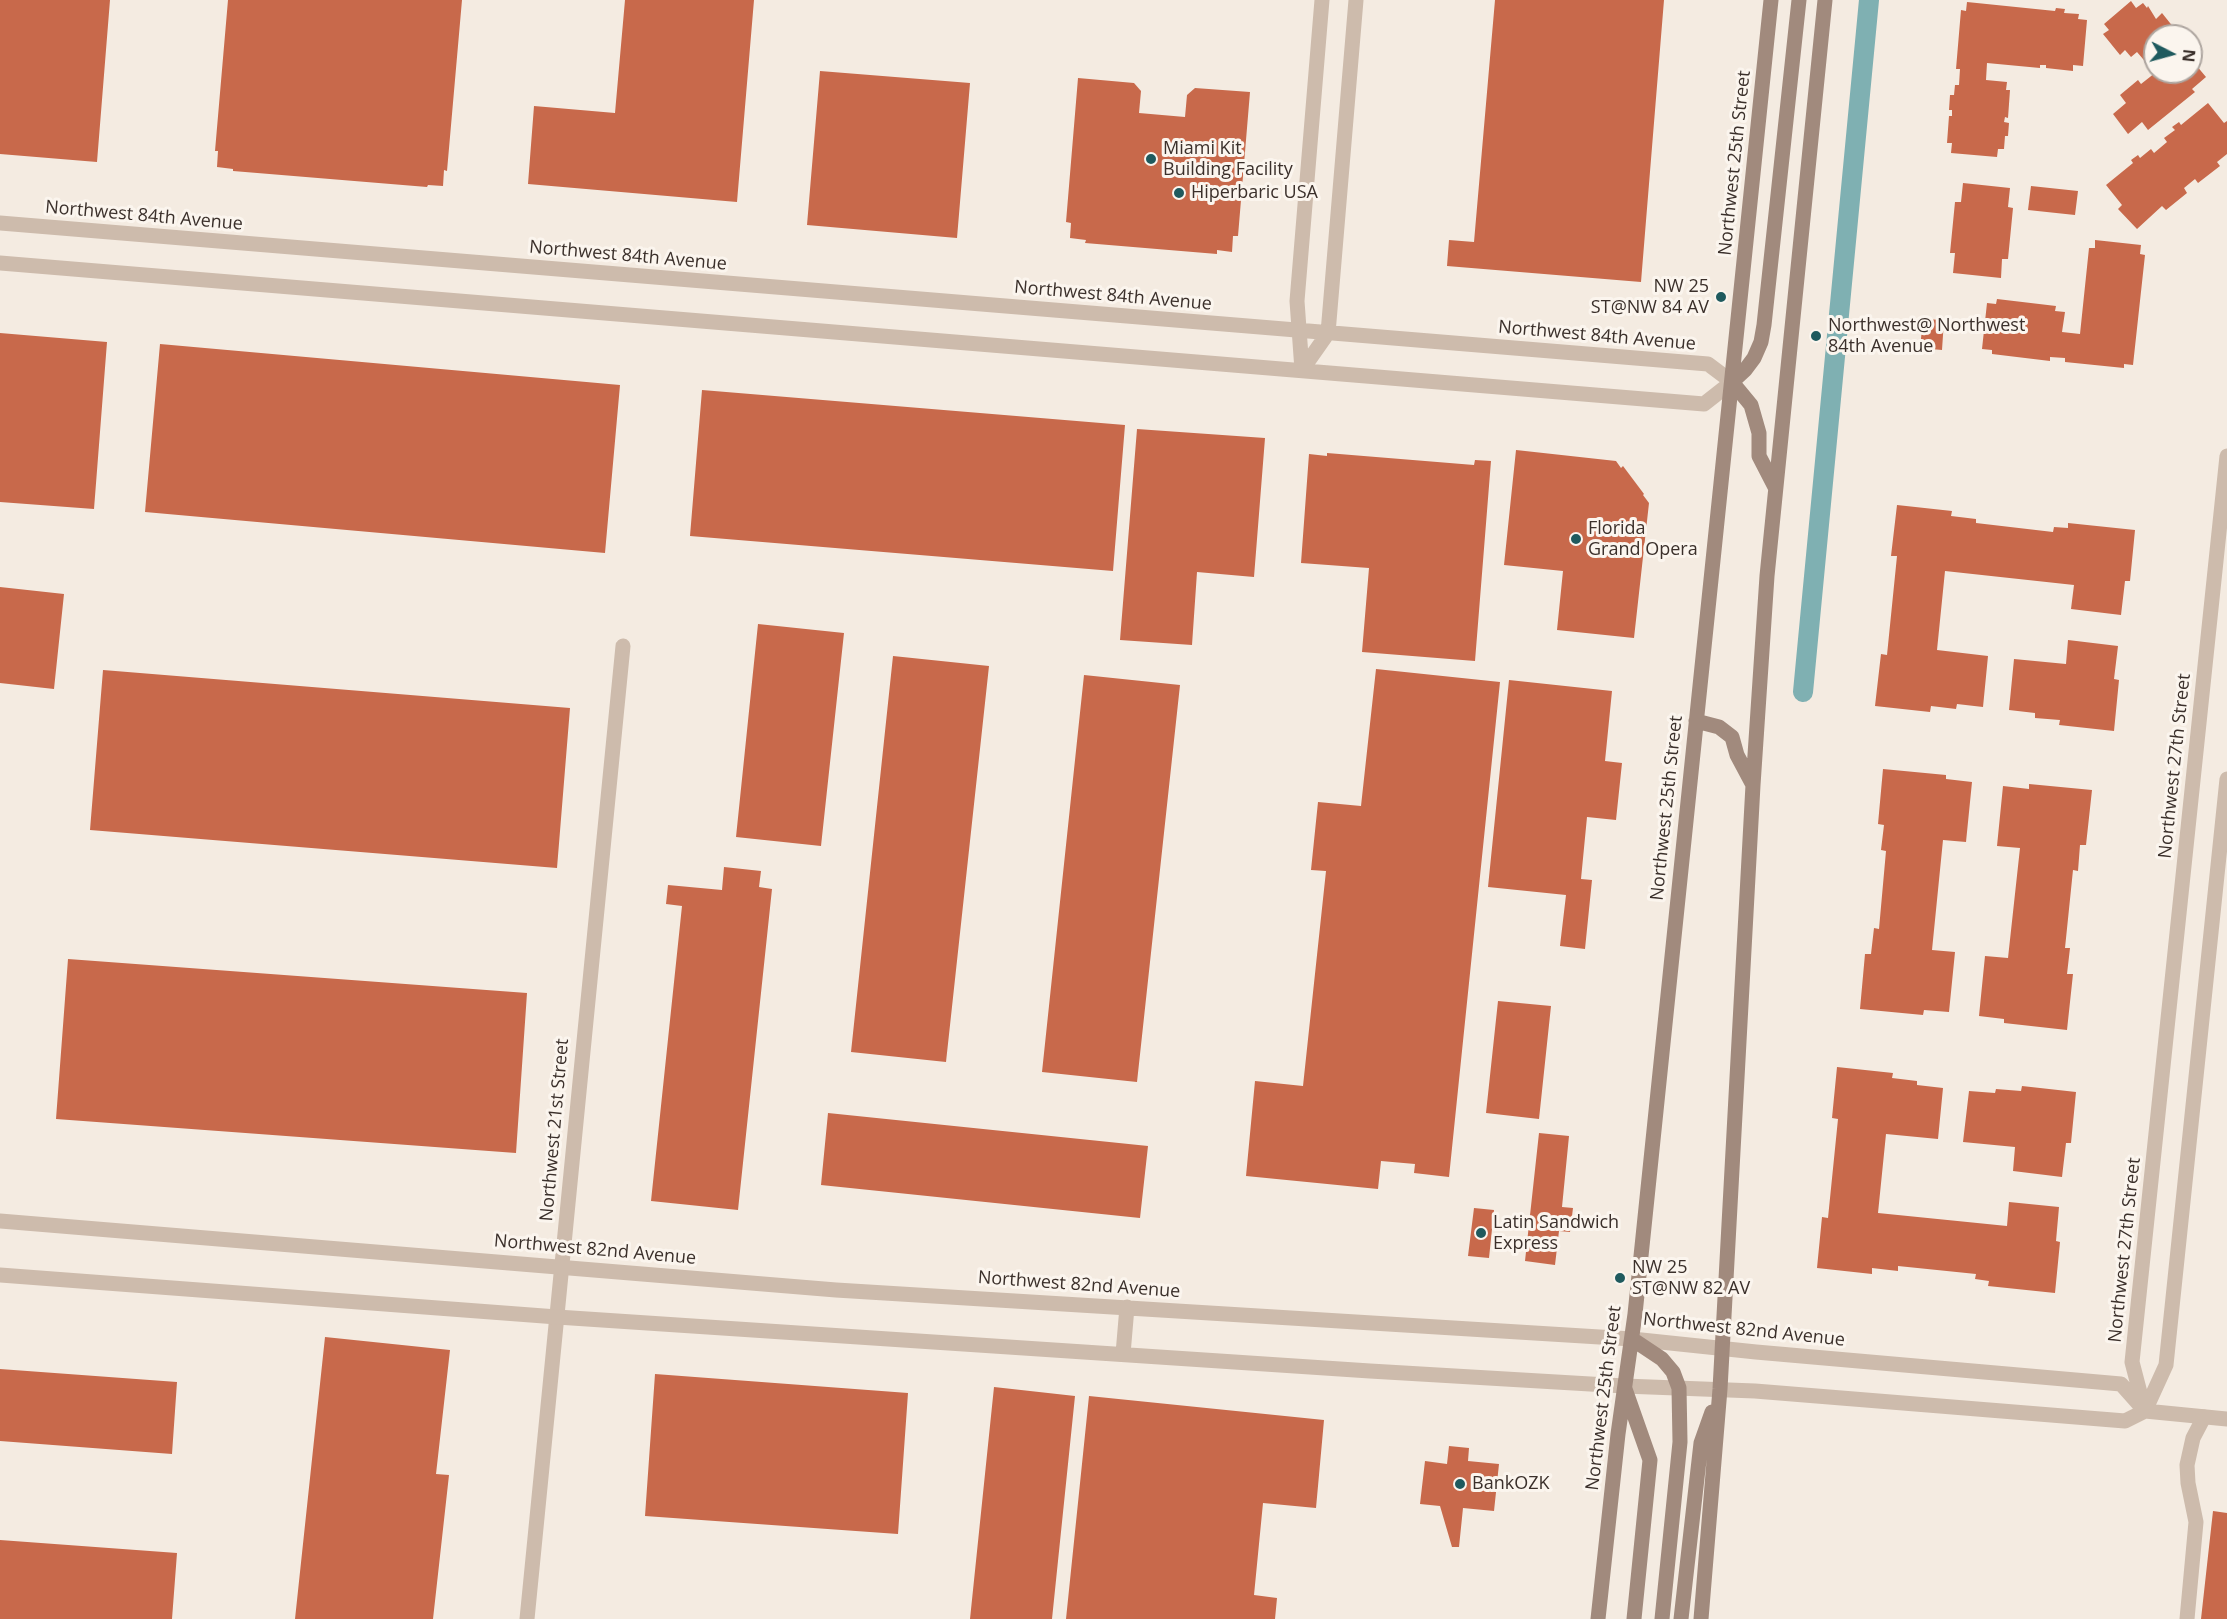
<!DOCTYPE html>
<html>
<head>
<meta charset="utf-8">
<style>
	body { margin:0 }
	#map { position:relative; width:2227px; height:1619px; overflow:hidden; background:#f4ebe1; font-family:"Open Sans",sans-serif }
	canvas { display:block }
	.north { position:absolute; left:2143px; top:24px; width:60px; height:60px; box-sizing:border-box; background:#fbf5ee; border:2px solid #aea6a0; border-radius:50%; rotate:96deg; font-size:16px; font-weight:700; line-height:24px; text-align:center; color:#3b302b }
	.north::after { content:''; display:block; margin:auto; width:21px; height:27px; background:#1f5a5e; clip-path:polygon(50% 0,100% 100%,50% 72%,0 100%) }
</style>
</head>
<body>
<div id="map">
<canvas width="2227" height="1619"></canvas>
<div class="north">N</div>
</div>
<script>
const c = document.querySelector('canvas').getContext('2d');
c.lineJoin = 'round';
function shape(rows) {
  const path = new Path2D();
  for (const r of rows) {
    path.moveTo(r[0], r[1]);
    for (let i = 2; i < r.length; i += 2) path.lineTo(r[i], r[i + 1]);
  }
  return path;
}
function trace(path, color, width, dash) {
  c.strokeStyle = color;
  c.lineWidth = width;
  c.lineCap = dash ? 'butt' : 'round';
  c.setLineDash(dash || []);
  c.stroke(path);
}
function fill(path, color) {
  c.fillStyle = color;
  c.fill(path, 'evenodd');
}
function write(font, color, halo, rows, align = 'center') {
  c.font = font + ' "Open Sans",sans-serif';
  c.lineWidth = 6;
  c.setLineDash([]);
  c.textBaseline = 'middle';
  c.strokeStyle = halo;
  c.fillStyle = color;
  for (const [text, x, y, turn = 0] of rows) {
    c.save();
    c.translate(x, y);
    c.rotate((+turn || 0) * Math.PI / 180);
    c.textAlign = isNaN(turn) ? turn : align;
    if (halo) c.strokeText(text, 0, 0);
    c.fillText(text, 0, 0);
    c.restore();
  }
}
trace(shape([
	[1803,692,1869,0]
]), '#7fb0b2', 20);
fill(shape([
	[0,0,110,0,97,162,0,154],
	[228,0,462,0,447,171,444,170,443,186,428,185,427,187,233,171,233,169,217,167,218,151,215,151],
	[625,0,754,0,737,202,528,184,534,106,615,113],
	[1495,0,1664,0,1641,282,1447,266,1449,240,1474,242],
	[2131,1,2136,8,2143,3,2147,8,2148,6,2156,19,2162,13,2178,33,2175,36,2155,36,2155,72,2191,72,2191,59,2206,77,2192,89,2195,92,2148,130,2142,122,2128,134,2113,114,2126,103,2120,95,2138,80,2141,84,2155,73,2137,52,2131,57,2125,50,2120,55,2103,34,2109,30,2104,24],
	[1967,2,2055,11,2056,8,2065,9,2064,13,2079,14,2078,19,2087,20,2083,66,2073,65,2073,71,2046,68,2046,65,2040,65,2040,68,1987,63,1986,80,2007,82,2006,90,2010,90,2008,118,2005,117,2004,122,2009,123,2008,136,2005,136,2004,149,1998,149,1997,157,1951,153,1952,143,1947,143,1949,116,1952,116,1952,110,1949,110,1950,95,1954,95,1955,85,1959,85,1960,69,1956,69,1961,10,1966,11],
	[820,71,970,83,957,238,807,225],
	[1078,78,1134,83,1141,91,1139,113,1185,117,1187,95,1195,88,1250,92,1238,236,1233,236,1232,252,1217,250,1217,254,1085,243,1086,240,1070,238,1071,223,1066,222],
	[2208,103,2224,123,2227,121,2227,154,2217,162,2220,166,2198,183,2195,179,2184,188,2187,193,2166,210,2162,206,2137,229,2118,209,2122,205,2106,185,2133,163,2131,160,2138,155,2140,158,2151,149,2154,153,2167,142,2164,138,2175,130,2172,127,2179,122,2181,125],
	[1963,183,2010,188,2008,207,2013,208,2008,259,2002,259,2001,278,1953,273,1955,253,1950,253,1955,202,1961,202],
	[2031,186,2078,191,2075,215,2028,210],
	[2095,240,2141,245,2140,254,2145,255,2133,365,2124,364,2124,368,2065,362,2065,358,2050,357,2050,361,1992,354,1992,350,1982,349,1987,303,1996,304,1997,299,2056,306,2055,311,2065,312,2062,332,2080,334,2089,248,2095,248],
	[1923,319,1944,320,1942,350,1920,348],
	[0,333,107,342,94,509,0,502],
	[160,344,620,385,605,553,145,512],
	[702,390,1125,425,1113,571,690,536],
	[1137,429,1265,438,1254,577,1197,572,1192,645,1120,640],
	[1516,450,1616,461,1621,468,1623,466,1644,494,1643,495,1649,503,1634,638,1557,630,1563,571,1504,565],
	[1327,453,1474,465,1475,460,1491,461,1475,661,1362,652,1369,568,1301,563,1309,454,1327,456],
	[1897,505,1952,511,1951,516,1976,519,1976,523,2053,532,2054,527,2068,528,2068,523,2135,530,2130,581,2125,581,2121,615,2071,609,2074,585,1945,571,1937,650,1988,656,1983,707,1957,704,1956,709,1931,706,1930,712,1875,706,1881,654,1887,655,1897,556,1891,556],
	[0,587,64,594,54,689,0,683],
	[758,624,844,633,821,846,736,837],
	[2068,640,2118,646,2114,679,2119,680,2114,731,2059,725,2060,720,2035,718,2035,713,2009,710,2014,659,2066,664],
	[893,656,989,666,946,1062,851,1052],
	[1376,669,1500,682,1449,1177,1414,1173,1415,1164,1381,1161,1378,1189,1246,1176,1255,1081,1303,1086,1326,871,1311,870,1318,802,1361,806],
	[103,670,570,708,557,868,90,830],
	[1084,675,1180,685,1137,1082,1042,1072],
	[1509,680,1612,691,1605,761,1622,763,1616,820,1587,817,1581,879,1592,880,1585,949,1560,946,1566,895,1488,887],
	[1883,769,1946,775,1946,779,1972,782,1966,842,1943,840,1932,950,1955,952,1949,1012,1924,1010,1923,1015,1860,1009,1865,954,1871,954,1874,928,1879,929,1886,851,1881,850,1884,825,1878,824],
	[2029,784,2092,790,2086,845,2080,845,2078,871,2073,870,2065,948,2070,948,2067,974,2073,974,2067,1030,2004,1023,2004,1019,1979,1016,1985,956,2008,958,2020,848,1997,846,2003,786,2029,789],
	[724,867,761,871,759,887,772,889,738,1210,651,1201,682,906,666,904,668,885,722,890],
	[68,959,527,993,516,1153,56,1119],
	[1498,1001,1551,1006,1539,1119,1486,1113],
	[1837,1067,1893,1073,1892,1078,1917,1081,1917,1085,1943,1088,1938,1139,1886,1134,1878,1213,2007,1226,2009,1202,2059,1207,2056,1241,2060,1242,2055,1293,1988,1286,1989,1281,1975,1279,1976,1274,1898,1266,1898,1271,1872,1268,1872,1274,1817,1268,1822,1217,1828,1218,1838,1119,1832,1118],
	[2022,1086,2076,1092,2071,1143,2066,1143,2062,1177,2013,1171,2015,1147,1963,1142,1969,1091,1995,1093,1996,1089,2021,1091],
	[828,1113,1148,1146,1140,1218,821,1185],
	[1539,1133,1569,1136,1562,1207,1573,1208,1570,1232,1559,1231,1555,1265,1525,1261],
	[1474,1208,1494,1210,1489,1258,1468,1256],
	[325,1337,450,1350,436,1474,449,1475,433,1619,295,1619],
	[0,1369,177,1382,172,1454,0,1441],
	[655,1374,908,1393,898,1534,645,1516],
	[994,1387,1075,1396,1052,1619,970,1619],
	[1089,1396,1324,1420,1316,1508,1263,1503,1254,1595,1277,1598,1275,1619,1066,1619],
	[1449,1446,1469,1448,1468,1461,1499,1464,1494,1511,1463,1508,1459,1547,1452,1547,1440,1506,1420,1504,1425,1461,1447,1464],
	[2213,1511,2227,1513,2227,1619,2201,1619],
	[0,1540,177,1553,172,1619,0,1619]
]), '#c8694b');
trace(shape([
	[0,223,1708,364,1732,382,1704,404,0,263],
	[1302,370,1328,333,1356,0],
	[1302,370,1297,301,1322,0],
	[527,1619,623,646],
	[2187,1619,2196,1522,2188,1483,2187,1465,2193,1438,2204,1417]
]), '#cdbbac', 15);
trace(shape([
	[0,1221,836,1290,1632,1339,1756,1352,2121,1384,2145,1411],
	[0,1275,557,1317,1370,1371,1624,1386,1755,1391,2125,1421,2145,1411,2227,1419],
	[1123,1354,1127,1307],
	[2144,1408,2132,1362,2227,456],
	[2145,1411,2166,1365,2227,779]
]), '#cdbbac', 15);
trace(shape([
	[1732,382,1745,370,1754,358,1761,342,1764,325,1799,0],
	[1732,382,1751,405,1759,433,1759,456,1775,487],
	[1696,721,1719,727,1732,737,1737,755,1753,785],
	[1632,1339,1662,1359,1673,1372,1679,1388,1680,1442,1662,1619],
	[1625,1389,1650,1460,1634,1619],
	[1598,1619,1618,1434,1635,1314,1771,0],
	[1681,1619,1701,1443,1712,1412],
	[1701,1619,1720,1389,1753,785,1767,576,1825,0]
]), '#a18a7d', 15);
for (const [x, y, r, color] of [
	[1151,159,6,"#1f5a5e"],
	[1179,193,6,"#1f5a5e"],
	[1721,297,6,"#1f5a5e"],
	[1816,336,6,"#1f5a5e"],
	[1576,539,6,"#1f5a5e"],
	[1481,1233,6,"#1f5a5e"],
	[1620,1278,6,"#1f5a5e"],
	[1460,1484,6,"#1f5a5e"]
]) {
  const dot = new Path2D();
  dot.arc(x, y, r, 0, 2 * Math.PI);
  c.fillStyle = color;
  c.fill(dot);
  trace(dot, '#fbf5ee', 2);
}
write('18px', '#3b302b', '#fbf5ee', [
	["Miami Kit",1163,149],
	["Building Facility",1163,170],
	["Hiperbaric USA",1191,193],
	["NW 25",1709,287,"right"],
	["ST@NW 84 AV",1709,308,"right"],
	["Northwest@ Northwest",1828,326],
	["84th Avenue",1828,347],
	["Florida",1588,529],
	["Grand Opera",1588,550],
	["Latin Sandwich",1493,1223],
	["Express",1493,1244],
	["NW 25",1632,1268],
	["ST@NW 82 AV",1632,1289],
	["BankOZK",1472,1484]
], 'left');
write('18px', '#3b302b', '#fbf5ee', [
	["Northwest 25th Street",1735,163,-84],
	["Northwest 84th Avenue",144,216,5],
	["Northwest 84th Avenue",628,256,5],
	["Northwest 84th Avenue",1113,296,5],
	["Northwest 84th Avenue",1597,336,5],
	["Northwest 27th Street",2175,766,-84],
	["Northwest 25th Street",1667,808,-84],
	["Northwest 21st Street",555,1130,-85],
	["Northwest 82nd Avenue",595,1250,5],
	["Northwest 27th Street",2125,1250,-84],
	["Northwest 82nd Avenue",1079,1285,4],
	["Northwest 82nd Avenue",1744,1330,6],
	["Northwest 25th Street",1604,1398,-83]
]);
</script>
</body>
</html>
